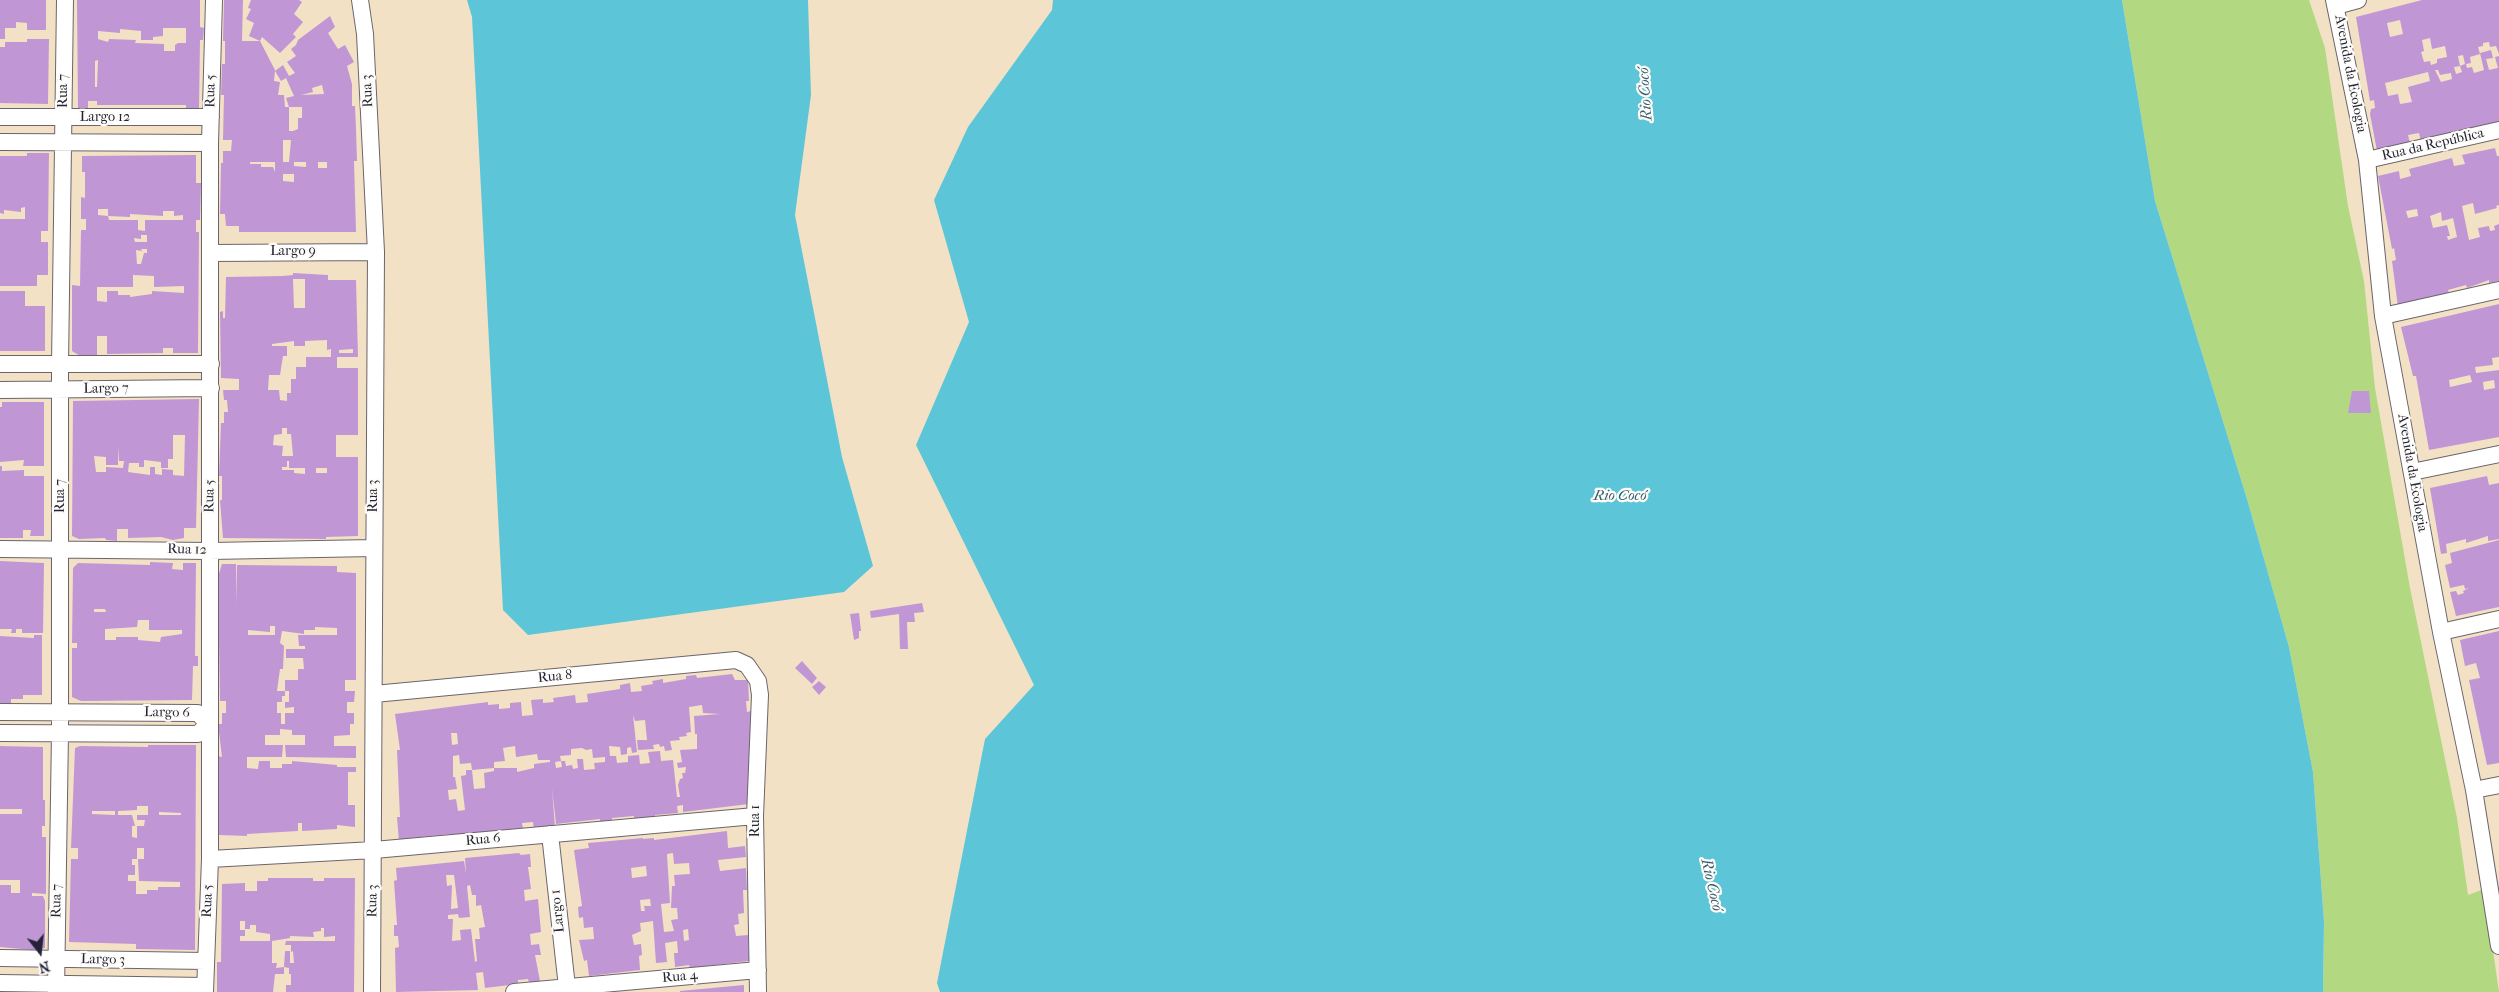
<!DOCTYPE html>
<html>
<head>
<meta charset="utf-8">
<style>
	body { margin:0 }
	#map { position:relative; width:2499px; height:992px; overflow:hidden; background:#f3e1c5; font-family:"IM FELL French Canon",serif }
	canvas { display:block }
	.north { position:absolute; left:15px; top:927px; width:50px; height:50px; -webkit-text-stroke:4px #fdfcf7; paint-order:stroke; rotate:164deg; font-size:14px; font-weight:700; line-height:20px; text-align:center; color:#22223b }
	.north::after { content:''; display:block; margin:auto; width:18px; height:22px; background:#22223b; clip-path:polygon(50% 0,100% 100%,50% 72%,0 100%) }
</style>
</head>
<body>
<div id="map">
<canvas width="2499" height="992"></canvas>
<div class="north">N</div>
</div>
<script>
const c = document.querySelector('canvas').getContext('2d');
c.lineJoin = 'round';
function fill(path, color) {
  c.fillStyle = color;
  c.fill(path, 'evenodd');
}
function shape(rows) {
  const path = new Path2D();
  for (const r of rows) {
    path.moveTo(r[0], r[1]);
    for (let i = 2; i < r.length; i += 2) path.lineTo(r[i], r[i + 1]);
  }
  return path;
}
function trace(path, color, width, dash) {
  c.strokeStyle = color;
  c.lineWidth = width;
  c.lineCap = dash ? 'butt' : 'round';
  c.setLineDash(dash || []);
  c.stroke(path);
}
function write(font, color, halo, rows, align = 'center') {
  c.font = font + ' "IM FELL French Canon",serif';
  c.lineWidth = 4.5;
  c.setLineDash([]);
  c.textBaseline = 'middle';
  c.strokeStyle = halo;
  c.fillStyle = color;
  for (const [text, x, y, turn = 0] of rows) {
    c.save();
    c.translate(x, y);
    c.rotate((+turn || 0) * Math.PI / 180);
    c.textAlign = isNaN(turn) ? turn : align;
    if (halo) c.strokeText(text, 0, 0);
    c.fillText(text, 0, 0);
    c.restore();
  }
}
fill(shape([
	[2122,0,2309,0,2325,48,2348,206,2364,281,2375,388,2410,588,2457,818,2468,895,2484,889,2499,992,2323,992,2324,922,2313,772,2289,647,2247,499,2155,201]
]), '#b3d882');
fill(shape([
	[467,0,808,0,811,95,795,215,842,457,873,566,844,592,528,635,503,610,472,17],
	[1053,0,2122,0,2155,201,2247,499,2289,647,2313,772,2324,922,2323,992,940,992,937,983,985,739,1034,685,916,445,969,322,934,200,968,127,1052,10]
]), '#5cc6d8');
fill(shape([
	[0,0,46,0,46,30,27,30,27,23,16,22,16,28,5,28,5,39,0,39],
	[77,0,200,0,200,27,204,28,203,40,200,40,199,108,186,109,186,105,97,105,97,101,88,101,88,108,78,108],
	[163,28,186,28,186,43,178,43,175,45,175,51,164,51,164,44,135,43,136,40,109,39,108,42,98,39,98,31,120,33,120,29,141,31,141,40,153,40,153,37,163,36],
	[98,60,97,87,95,87,95,61],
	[224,0,243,0,242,41,260,41,275,70,274,81,280,82,278,95,284,95,285,107,289,107,286,98,294,96,286,78,281,81,275,71,283,65,289,76,295,73,287,62,296,56,291,49,296,45,298,40,330,16,335,27,328,33,338,49,345,45,354,62,347,66,352,84,352,106,355,106,356,129,357,161,354,161,356,232,239,232,239,226,226,226,225,214,220,214,221,163,223,163,223,151,231,151,232,140,223,140,224,95,221,95,222,64,225,64,225,41,223,41],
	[322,85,324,94,301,95,313,92,312,88],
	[289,107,302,107,302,118,298,118,298,129,293,131,289,131],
	[283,140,291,140,289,162,283,162],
	[250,162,275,162,275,172,273,167,261,167,261,164,250,164],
	[294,162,306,162,306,167,294,166],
	[318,162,327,162,327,168,318,168],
	[283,174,294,174,294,182,283,181],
	[251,0,299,0,302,2,294,14,303,22,293,34,296,37,280,53,262,37,260,41,249,36,254,23,246,19,251,9,248,8],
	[2422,0,2499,0,2499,54,2496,46,2490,47,2489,42,2483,43,2483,46,2478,47,2480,54,2470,57,2471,63,2466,64,2467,68,2472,67,2474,73,2484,70,2480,53,2491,50,2493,58,2486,59,2489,70,2498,68,2495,57,2499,56,2499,123,2421,142,2419,133,2408,135,2410,143,2377,151,2370,114,2371,109,2375,108,2374,100,2370,101,2356,17],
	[2400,20,2403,34,2390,37,2387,23],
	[2430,38,2432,49,2445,46,2447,57,2437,59,2437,63,2431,65,2430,61,2424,62,2421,52,2424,51,2422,40],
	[2463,55,2465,64,2460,66,2462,72,2456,74,2454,67,2460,66,2458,56],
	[2435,70,2438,70,2440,75,2451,73,2452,79,2441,82],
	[2428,72,2430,81,2408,87,2412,102,2400,104,2398,94,2388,96,2385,83],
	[27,39,49,39,48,104,0,103,0,47,5,47,5,42,27,42],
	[2495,148,2497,156,2499,156,2499,205,2496,206,2497,208,2475,214,2473,203,2462,206,2469,240,2480,237,2478,228,2489,226,2490,231,2495,230,2494,226,2499,224,2499,281,2489,283,2489,280,2467,288,2466,285,2448,290,2449,293,2398,307,2392,261,2396,260,2394,248,2392,249,2378,176,2399,171,2400,179,2411,176,2409,169,2452,158,2454,166,2465,164,2462,155],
	[2417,209,2418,216,2408,218,2406,211],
	[2441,212,2442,221,2453,218,2457,237,2448,240,2447,236,2450,236,2447,225,2433,228,2430,216],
	[27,153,49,153,48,231,41,231,41,242,48,242,48,275,37,275,37,286,0,286,0,219,25,219,25,207,21,208,21,212,4,210,4,214,0,213,0,156,27,156],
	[196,155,196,183,201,183,200,220,196,220,196,232,199,232,198,353,173,353,173,348,163,348,163,353,107,354,107,336,97,336,97,357,82,357,72,351,72,285,80,286,81,230,86,230,86,219,81,219,81,197,85,198,85,172,82,172,82,156],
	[98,209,108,209,108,216,130,217,130,214,163,216,163,211,174,211,174,216,183,215,183,220,145,220,145,231,138,230,138,220,109,220,108,216,98,215],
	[141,235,147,235,147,242,135,242,134,238,141,239],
	[141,249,147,249,147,253,144,253,141,264,137,264,136,250,142,251],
	[133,275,154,276,154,287,184,286,184,293,152,291,152,294,130,297,130,295,118,295,118,291,107,291,107,302,97,301,97,287,133,287],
	[293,273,328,275,328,280,356,280,358,357,337,357,337,368,358,368,358,435,336,435,336,457,358,457,358,536,326,537,326,539,223,538,220,500,222,500,222,476,219,476,221,423,224,423,224,412,228,412,227,400,224,400,223,390,239,390,239,379,221,378,220,312,223,311,223,318,225,318,226,277,282,276,293,275],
	[293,279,305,279,305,308,294,308],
	[327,340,327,350,331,349,331,357,306,357,306,367,296,367,296,379,291,379,291,393,287,393,287,401,280,400,279,390,268,390,269,375,280,375,283,356,287,356,287,346,272,346,272,344,294,341,294,346,305,346,305,341],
	[353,349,353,353,339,353,339,350],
	[282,428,287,428,287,434,291,434,293,456,282,456,283,446,273,445,274,435,282,434],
	[287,461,289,461,289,468,305,468,305,474,294,473,294,470,282,470,282,467,287,467],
	[316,468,327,468,327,473,316,473],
	[0,291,25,291,25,306,45,306,45,351,0,351],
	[2499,304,2499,357,2492,358,2493,365,2475,367,2476,373,2499,370,2499,437,2429,450,2416,376,2413,376,2401,327],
	[2470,375,2472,382,2450,387,2449,380],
	[2494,380,2495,388,2484,390,2483,382],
	[2352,391,2369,391,2371,413,2348,413],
	[199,399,196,528,184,528,184,538,173,540,161,537,128,538,128,529,117,529,117,541,106,540,105,538,79,539,72,536,73,401],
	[173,435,185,435,184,476,173,475,173,470,162,469,162,475,155,474,155,467,150,467,150,475,128,472,129,463,139,463,139,467,144,467,144,460,161,462,161,468,168,468,168,459,173,459],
	[118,447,119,461,124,461,123,468,106,467,106,472,96,472,94,456,106,457,106,465,118,465],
	[2,402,44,402,44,466,23,466,24,460,0,462,0,407,2,407],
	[0,466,2,466,2,471,24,470,24,476,44,476,44,536,30,536,31,530,23,530,23,538,0,538],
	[2487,476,2489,485,2499,483,2499,539,2488,541,2488,536,2466,543,2466,539,2446,544,2447,553,2441,554,2430,488],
	[2499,540,2499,607,2456,616,2450,592,2456,591,2458,595,2464,593,2463,591,2469,588,2465,589,2464,585,2450,588,2445,565,2452,563,2450,553],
	[0,561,44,563,43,633,22,633,22,629,16,629,16,633,11,633,12,629,0,629],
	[150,562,173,563,172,569,183,570,183,563,196,563,195,656,198,656,198,666,193,666,192,700,81,701,72,697,72,648,77,648,77,643,72,643,73,568,78,563,150,565],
	[94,609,105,609,106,612,94,612],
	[138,620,149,620,149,630,182,630,182,634,161,637,160,642,138,640,138,637,116,637,116,640,105,640,105,629,137,627],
	[222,564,236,564,236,605,237,565,337,566,337,572,356,573,356,680,345,680,345,691,355,691,354,702,347,702,347,713,354,713,354,724,350,724,350,735,334,736,334,746,356,746,356,758,286,757,285,745,305,745,305,735,292,735,292,730,280,729,280,735,265,735,265,745,283,745,282,757,247,757,247,768,258,769,259,761,270,761,270,768,282,768,282,764,292,764,292,761,337,765,337,767,356,767,356,772,348,772,348,805,355,805,355,827,337,825,337,829,302,831,302,823,298,823,298,831,247,834,247,836,218,835,218,756,222,757,218,724,222,724,222,713,226,713,226,701,220,701,218,577],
	[270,626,275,626,275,635,248,635,248,630,270,632],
	[315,627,337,628,337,635,298,635,299,646,305,646,305,649,286,649,286,658,303,658,304,669,298,669,298,680,285,680,285,691,289,691,289,702,285,702,285,708,294,707,294,713,285,713,285,724,281,724,281,713,277,713,277,702,282,702,282,696,285,696,285,691,277,691,280,669,283,669,284,646,280,643,282,631,304,634,304,630,315,630],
	[922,603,924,612,914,613,915,622,907,622,908,649,900,649,899,614,871,618,870,611],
	[859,613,861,631,859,631,859,638,854,640,850,614],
	[2499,631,2499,763,2487,765,2469,680,2480,678,2476,663,2465,666,2460,640],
	[34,635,42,635,42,695,23,695,23,699,11,699,11,703,0,703,0,636,34,638],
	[802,661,817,678,812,684,795,668],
	[732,674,735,680,748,680,749,701,746,701,747,712,751,711,749,804,683,812,683,805,677,806,678,813,655,815,655,818,634,820,634,816,612,818,612,822,600,823,600,819,556,824,552,788,555,828,534,830,533,822,522,823,523,828,501,830,502,832,450,837,450,834,402,839,402,842,399,842,397,817,400,817,397,750,400,750,395,714,488,702,488,705,499,704,499,709,510,708,510,703,521,702,522,716,533,715,531,700,543,699,543,703,554,702,553,698,575,695,576,703,588,702,587,694,620,689,620,685,630,683,631,692,642,691,641,686,653,684,652,681,663,679,663,683,686,679,686,676,696,675,697,678],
	[702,705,703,713,720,714,694,716,695,734,697,734,697,749,680,750,682,762,677,763,678,768,686,767,685,773,682,773,683,778,680,779,678,785,680,797,677,797,673,760,661,761,660,751,648,752,650,763,640,764,639,755,628,756,628,762,617,763,616,756,610,756,609,746,620,747,621,755,627,754,627,748,631,747,632,753,637,752,633,715,635,721,645,720,647,740,637,740,638,750,654,749,653,745,659,744,660,747,664,746,665,751,672,750,670,741,680,740,679,737,687,736,686,733,691,732,689,707],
	[451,733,457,733,458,744,452,745],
	[515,746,516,757,537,754,538,760,550,760,550,762,534,764,534,768,517,772,517,768,494,768,494,771,484,773,485,788,474,789,472,770,494,768,494,762,505,761,503,748],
	[582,748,586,750,592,749,593,758,605,757,605,762,594,763,595,769,584,770,583,759,577,759,578,768,573,769,572,765,566,766,565,761,561,761,562,767,556,768,555,762,561,761,560,756,571,755,571,749],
	[459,755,460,764,471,763,472,770,466,770,466,775,461,776,465,810,458,811,456,799,449,800,448,790,457,789,455,777,453,777,453,756],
	[819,681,826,687,819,695,812,687],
	[148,745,196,745,195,950,136,949,136,944,69,942,71,859,78,859,78,848,71,848,75,748,80,746,148,747],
	[137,806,148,806,148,815,137,815,137,820,145,820,144,826,137,826,137,838,132,837,132,826,135,826,132,815,118,815,118,811,137,810],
	[92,811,115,811,115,815,92,814],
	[159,812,181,813,181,815,159,815],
	[137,848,144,848,144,859,138,859,139,881,180,882,180,887,158,887,158,890,147,890,147,894,136,894,136,881,128,881,128,875,135,875,135,865,132,865,132,859,137,859],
	[0,746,43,747,43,800,45,800,45,826,42,826,42,837,46,837,46,894,32,893,32,896,43,896,45,901,45,948,32,950,0,947,0,885,11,885,11,893,20,893,20,880,0,880,0,814,22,814,22,809,0,809],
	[727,831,728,848,745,846,746,857,718,860,720,871,746,868,747,890,743,890,744,913,738,914,739,924,734,925,736,936,748,935,749,961,690,968,689,965,675,967,674,953,678,953,677,941,665,943,667,962,656,963,653,921,640,923,641,931,632,935,634,945,641,944,642,955,639,956,640,970,589,976,587,960,584,961,579,940,594,939,593,927,584,928,583,917,579,918,578,907,582,906,574,850,589,848,588,843,643,838,643,839,654,838,654,840],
	[673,853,674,864,689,863,690,874,674,875,675,886,672,886,671,908,677,908,678,919,671,920,674,931,664,932,661,904,670,903,667,854],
	[646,866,647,876,632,878,631,868],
	[650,899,651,906,644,906,645,911,641,911,640,900],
	[688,929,689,940,684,941,683,930],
	[519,853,521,855,530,854,531,867,528,867,531,889,524,890,525,901,538,899,541,932,530,934,531,945,539,944,541,955,535,955,540,981,529,982,528,979,518,980,518,984,485,988,483,972,476,973,478,990,396,992,395,948,399,947,398,936,394,936,394,925,397,925,394,881,397,880,396,868,464,861,466,874,465,858],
	[446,875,454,875,458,908,451,909,452,885,447,886],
	[470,885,472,895,476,895,476,906,481,905,485,927,479,928,480,939,475,939,477,961,475,962,471,929,460,930,461,940,452,941,453,919,448,919,448,915,458,914,459,918,470,917,467,886],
	[268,878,313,878,313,881,324,881,324,878,355,878,354,992,286,992,286,985,291,985,291,974,289,974,289,968,284,967,285,951,290,951,290,963,294,963,293,951,291,952,291,945,285,945,286,941,335,941,335,936,324,937,324,928,321,928,321,931,313,932,314,937,290,936,290,938,272,941,272,963,277,963,276,968,284,967,284,974,275,974,273,992,217,992,217,962,221,962,222,884,245,883,245,891,257,891,257,881,268,881],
	[240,921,245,921,245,929,250,929,250,925,256,925,256,932,270,934,270,941,240,941,240,936,245,936,245,930,240,930],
	[744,985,744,992,680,992,680,991]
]), '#c196d5');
const street = shape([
	[360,0,365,34,376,252,372,992],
	[2334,0,2367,160,2383,316,2441,632,2474,790,2499,946],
	[2336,6,2358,0],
	[0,117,211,117],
	[0,142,210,143],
	[2367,160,2499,130],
	[210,253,376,252],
	[2383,316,2499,290],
	[0,364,211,364],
	[0,390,211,388],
	[2412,472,2499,454],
	[0,549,210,551,374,548],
	[2441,632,2499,619],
	[374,694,736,660,747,665,758,681,760,695,755,816,758,992],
	[0,712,198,713,208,724],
	[0,733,198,734,208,724],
	[2474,790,2499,785],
	[550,834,567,987],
	[210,859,374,850,755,816],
	[0,958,206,961],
	[0,983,205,986],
	[56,992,60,733,60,365,65,0],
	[205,992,210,859,210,143,214,0],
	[514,992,758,970]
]);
trace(street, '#6b656b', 18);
trace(street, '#fff', 16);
write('14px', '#22223b', '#fdfcf7', [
	["Avenida da Ecologia",2350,74,79],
	["Rua 7",64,91,-90],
	["Rua 5",211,91,-89],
	["Rua 3",368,91,-93],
	["Largo 12",105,118],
	["Rua da República",2433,145,-13],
	["Largo 9",293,252],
	["Largo 7",106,389,-1],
	["Avenida da Ecologia",2412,473,80],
	["Rua 7",61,496,-90],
	["Rua 5",210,496,-89],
	["Rua 3",374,496,-90],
	["Rua 12",187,550,1],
	["Rua 8",555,677,-5],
	["Largo 6",167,713,1],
	["Rua 1",756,821,-90],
	["Rua 6",483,840,-5],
	["Rua 7",57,901,-89],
	["Rua 5",208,901,-88],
	["Rua 3",373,901,-89],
	["Largo 1",558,911,-96],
	["Largo 3",103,960,1],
	["Rua 4",680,977,-5]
]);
write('italic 15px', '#365b72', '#fdfcf7', [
	["Rio Cocó",1646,94,-94],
	["Rio Cocó",1620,496],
	["Rio Cocó",1711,885,77]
]);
</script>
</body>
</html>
